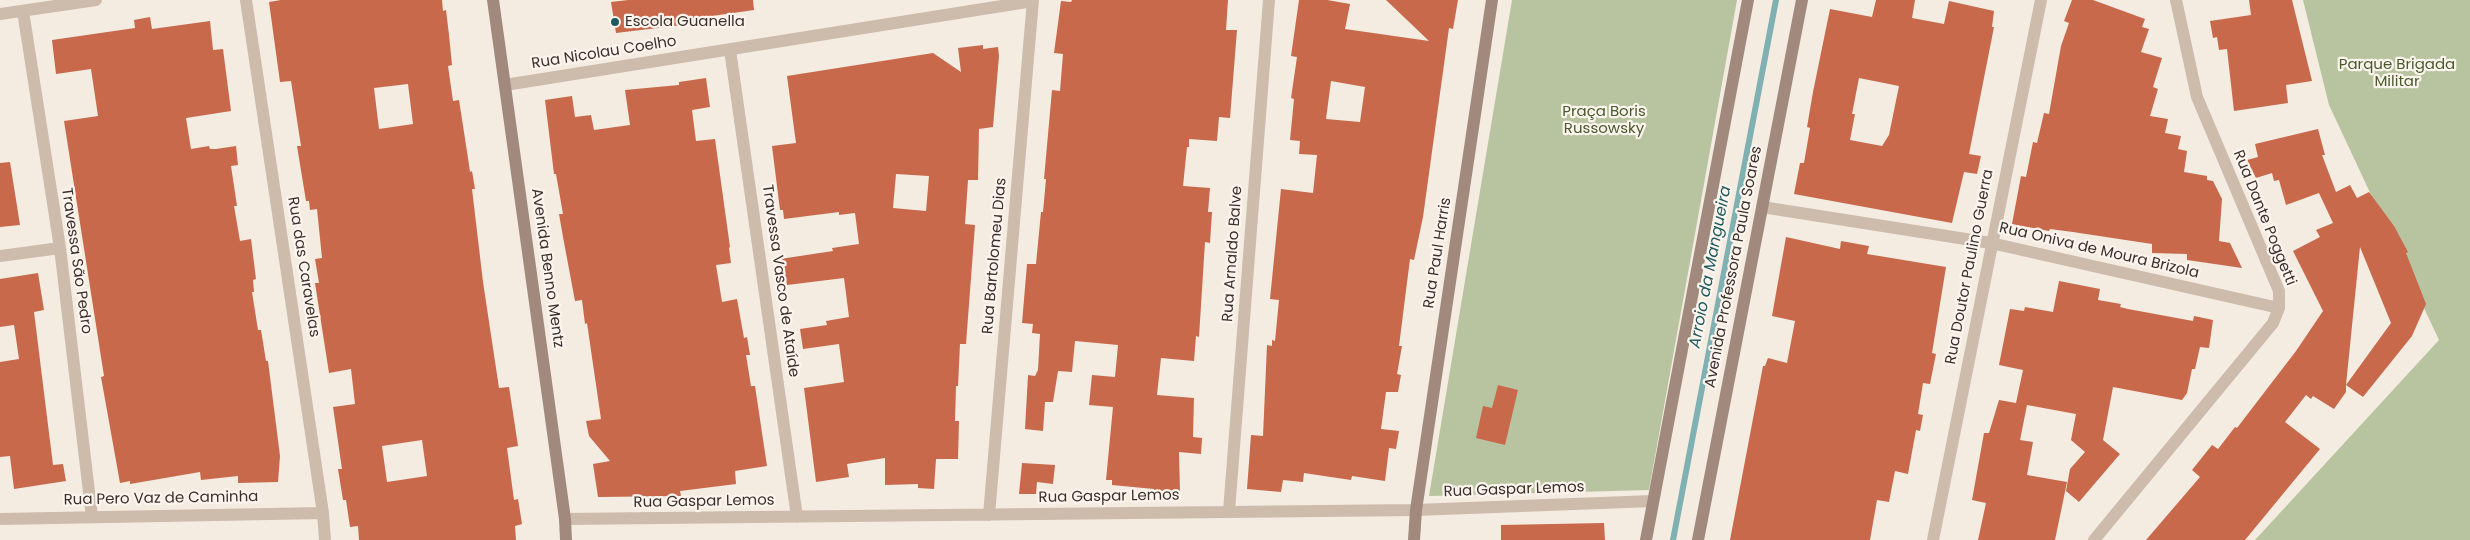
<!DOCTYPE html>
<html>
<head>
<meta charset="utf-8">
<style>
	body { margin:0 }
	canvas { display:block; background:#f4ebe1 }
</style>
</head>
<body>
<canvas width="2470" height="540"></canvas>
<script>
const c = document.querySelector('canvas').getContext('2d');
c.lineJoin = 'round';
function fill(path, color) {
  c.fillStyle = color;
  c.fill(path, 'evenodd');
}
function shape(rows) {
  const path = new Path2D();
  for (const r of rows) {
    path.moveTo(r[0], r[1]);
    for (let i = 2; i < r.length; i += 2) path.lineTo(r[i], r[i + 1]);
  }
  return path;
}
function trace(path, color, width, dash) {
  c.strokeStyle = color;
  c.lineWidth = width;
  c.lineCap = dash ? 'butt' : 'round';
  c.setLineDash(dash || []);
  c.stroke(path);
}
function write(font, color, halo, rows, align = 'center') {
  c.font = font + ' Poppins,sans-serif';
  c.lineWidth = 4.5;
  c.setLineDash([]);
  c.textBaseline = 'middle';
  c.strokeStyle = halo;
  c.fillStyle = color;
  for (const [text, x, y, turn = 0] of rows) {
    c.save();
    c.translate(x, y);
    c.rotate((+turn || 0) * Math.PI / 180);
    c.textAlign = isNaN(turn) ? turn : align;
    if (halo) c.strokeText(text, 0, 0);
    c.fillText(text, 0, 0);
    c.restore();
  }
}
fill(shape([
	[1512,0,1737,0,1649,490,1429,496],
	[2303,0,2470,0,2470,540,2255,540,2439,340,2329,105]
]), '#b8c4a0');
trace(shape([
	[1673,540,1776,0]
]), '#7fb0b2', 6);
fill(shape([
	[281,0,442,0,443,11,446,10,449,35,452,65,448,66,453,101,459,100,468,158,470,172,472,171,475,189,472,189,483,282,499,388,509,387,515,426,518,446,507,448,514,500,518,499,522,524,515,526,516,540,359,540,358,526,350,527,346,500,343,500,338,469,342,469,333,407,355,404,351,369,329,373,315,283,319,283,315,259,322,258,317,209,310,210,309,201,306,201,297,146,301,146,291,81,280,82,269,2],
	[408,84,413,124,379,129,374,88],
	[422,440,427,476,387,482,382,446],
	[628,0,753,0,754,10,698,18,699,23,616,33,611,2],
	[1072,0,1228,0,1226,30,1237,30,1230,118,1219,117,1217,141,1189,139,1189,147,1187,147,1183,186,1210,188,1208,212,1212,212,1210,243,1205,242,1199,337,1196,336,1194,361,1161,358,1157,395,1194,398,1193,437,1202,438,1201,454,1179,452,1180,493,1154,493,1154,489,1112,485,1112,480,1106,480,1113,407,1089,405,1092,375,1115,377,1118,345,1075,341,1072,372,1058,371,1053,402,1045,402,1043,431,1025,429,1028,375,1035,376,1038,370,1040,334,1032,333,1033,324,1022,323,1027,264,1036,264,1041,212,1043,212,1046,179,1044,179,1052,90,1060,91,1063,54,1054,53,1061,1,1071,2],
	[1299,0,1327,0,1350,4,1345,29,1429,41,1386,0,1458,0,1453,29,1449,28,1423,217,1414,260,1410,259,1399,346,1402,346,1397,374,1401,375,1398,392,1386,392,1381,429,1399,431,1396,449,1389,448,1385,481,1352,476,1351,480,1304,473,1303,482,1283,480,1281,492,1247,489,1251,435,1263,436,1267,345,1272,346,1272,340,1275,341,1279,300,1270,299,1281,189,1313,193,1317,155,1299,154,1300,141,1290,140,1294,99,1291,98,1297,57,1291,56],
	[1331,81,1365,87,1360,122,1326,119],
	[1876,0,1915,0,1912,18,1944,24,1949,1,1994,11,1992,27,1994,27,1969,154,1981,156,1977,174,1964,172,1952,223,1794,194,1800,163,1804,163,1810,128,1807,127,1813,92,1830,9,1872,17],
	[1859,78,1899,86,1889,135,1882,146,1850,140,1855,114,1852,114],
	[2072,0,2093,0,2145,19,2142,27,2149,29,2141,52,2162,58,2153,87,2158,89,2150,116,2168,119,2165,133,2181,136,2178,149,2187,151,2184,172,2207,176,2207,180,2213,181,2222,199,2219,241,2230,243,2242,268,2187,260,2187,254,2152,253,2152,244,2073,232,2050,229,2049,231,2012,224,2021,176,2026,177,2033,142,2037,143,2044,113,2049,114,2061,46,2069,23,2064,21],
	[2249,0,2292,0,2312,81,2286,85,2288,103,2234,111,2227,49,2219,50,2217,37,2213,38,2210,21,2251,15],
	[150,17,152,29,210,21,213,50,223,49,231,111,186,118,191,149,209,146,210,149,216,149,236,146,238,165,231,166,237,206,234,206,240,241,251,239,256,279,253,280,254,292,252,292,258,330,261,330,266,361,268,361,280,456,278,482,238,483,238,476,201,480,200,472,130,484,130,481,120,483,101,377,104,376,64,121,98,116,91,69,56,74,52,40,135,28,134,20],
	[983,45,983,49,998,47,999,56,993,127,979,129,978,180,968,180,965,224,975,225,966,344,960,344,958,386,956,386,955,421,959,421,958,459,936,459,934,489,918,488,918,484,885,485,885,458,847,464,849,477,816,482,804,388,844,382,839,344,803,349,800,329,827,325,826,321,849,317,844,278,787,285,786,279,783,279,780,259,833,251,832,248,859,244,855,213,839,215,839,212,784,219,783,210,780,210,772,146,796,143,787,76,933,53,961,72,958,48],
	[896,174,929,176,926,211,893,208],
	[706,78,710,107,692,110,696,141,715,139,730,247,729,248,731,263,716,265,722,302,737,299,744,338,747,337,750,355,746,355,751,386,755,386,767,466,735,471,736,484,680,491,681,496,598,497,593,464,610,461,589,436,586,421,601,419,587,323,585,324,582,300,575,301,563,237,559,214,563,214,556,174,554,174,545,100,572,96,575,117,591,115,594,130,630,125,625,90,679,85,679,82],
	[2318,129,2325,155,2322,155,2336,192,2350,185,2357,198,2369,192,2394,226,2408,252,2406,253,2426,304,2412,336,2363,397,2346,385,2346,392,2334,409,2313,396,2311,399,2306,395,2285,422,2320,449,2245,540,2146,540,2200,477,2192,470,2212,445,2218,449,2235,427,2237,428,2296,351,2323,311,2293,251,2320,237,2316,230,2333,223,2319,193,2286,205,2279,180,2274,181,2272,173,2256,178,2247,160,2258,157,2255,144],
	[2360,247,2391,323,2346,385],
	[10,162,20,225,0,227,0,163],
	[1786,237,1840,249,1841,241,1869,246,1867,254,1946,267,1932,353,1936,354,1930,384,1923,383,1918,414,1923,415,1920,431,1916,430,1908,474,1895,471,1889,502,1877,500,1870,540,1730,540,1763,366,1765,366,1768,358,1787,363,1795,321,1772,316],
	[38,273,44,310,34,312,48,425,53,465,63,464,66,481,14,489,10,456,0,457,0,362,19,359,14,325,0,327,0,279],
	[2059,281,2100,289,2098,300,2121,304,2120,307,2128,309,2193,321,2194,316,2213,320,2209,348,2200,347,2195,369,2192,369,2187,393,2182,400,2113,387,2103,440,2120,454,2079,502,2066,491,2070,469,2085,452,2071,440,2076,414,2027,405,2020,440,2033,442,2027,475,2067,482,2055,540,1978,540,1986,503,1972,500,1984,433,1989,433,1999,400,2016,403,2023,370,1999,365,2010,309,2024,311,2025,307,2053,312],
	[1498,385,1518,390,1505,445,1476,438,1483,406,1492,408],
	[1022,463,1055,465,1053,484,1037,482,1036,494,1019,494],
	[1604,523,1605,540,1501,540,1501,525]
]), '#c8694b');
trace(shape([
	[246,0,323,513,325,540],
	[23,11,60,248,92,517],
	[0,14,96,0],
	[730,50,797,517],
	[505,85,1033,1],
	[1762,207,1991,243,2279,308],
	[0,256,60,248],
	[1229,511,1269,0],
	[989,515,1033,0],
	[0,519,323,513],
	[565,519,1416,510,1653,501],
	[1933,540,2041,0],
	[2094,540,2273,323,2279,308,2279,291,2197,97,2176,0]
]), '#cdbbac', 12);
trace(shape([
	[493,0,565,519,566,540],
	[1414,540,1416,510,1492,0],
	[1646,540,1748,0],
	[1698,540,1802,0]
]), '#a18a7d', 12);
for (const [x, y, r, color] of [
	[615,22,5,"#1f5a5e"]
]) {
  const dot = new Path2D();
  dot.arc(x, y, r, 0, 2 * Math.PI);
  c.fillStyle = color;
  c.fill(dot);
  trace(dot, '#fbf5ee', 2);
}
write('15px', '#3b302b', '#fbf5ee', [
	["Escola Guanella",625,22]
], 'left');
write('15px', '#3b302b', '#fbf5ee', [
	["Rua Nicolau Coelho",604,53,-9],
	["Rua Dante Poggetti",2264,218,68],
	["Rua Oniva de Moura Brizola",2099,251,13],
	["Rua Paul Harris",1438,253,-81],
	["Rua Arnaldo Balve",1233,254,-86],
	["Rua Bartolomeu Dias",995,256,-85],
	["Travessa São Pedro",76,261,82],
	["Rua das Caravelas",303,267,81],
	["Avenida Professora Paula Soares",1734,267,-79],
	["Rua Doutor Paulino Guerra",1970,267,-79],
	["Avenida Benno Mentz",547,268,82],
	["Travessa Vasco de Ataíde",780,281,82],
	["Rua Gaspar Lemos",1514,490,-2],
	["Rua Gaspar Lemos",1109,497,-1],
	["Rua Pero Vaz de Caminha",161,499,-1],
	["Rua Gaspar Lemos",704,502,-1]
]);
write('15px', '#4a5a2e', '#fbf5ee', [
	["Parque Brigada",2397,65],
	["Militar",2397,82],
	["Praça Boris",1604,112],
	["Russowsky",1604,129]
]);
write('italic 16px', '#1f5a5e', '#fbf5ee', [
	["Arroio da Mangueira",1711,267,-79]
]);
</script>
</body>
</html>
